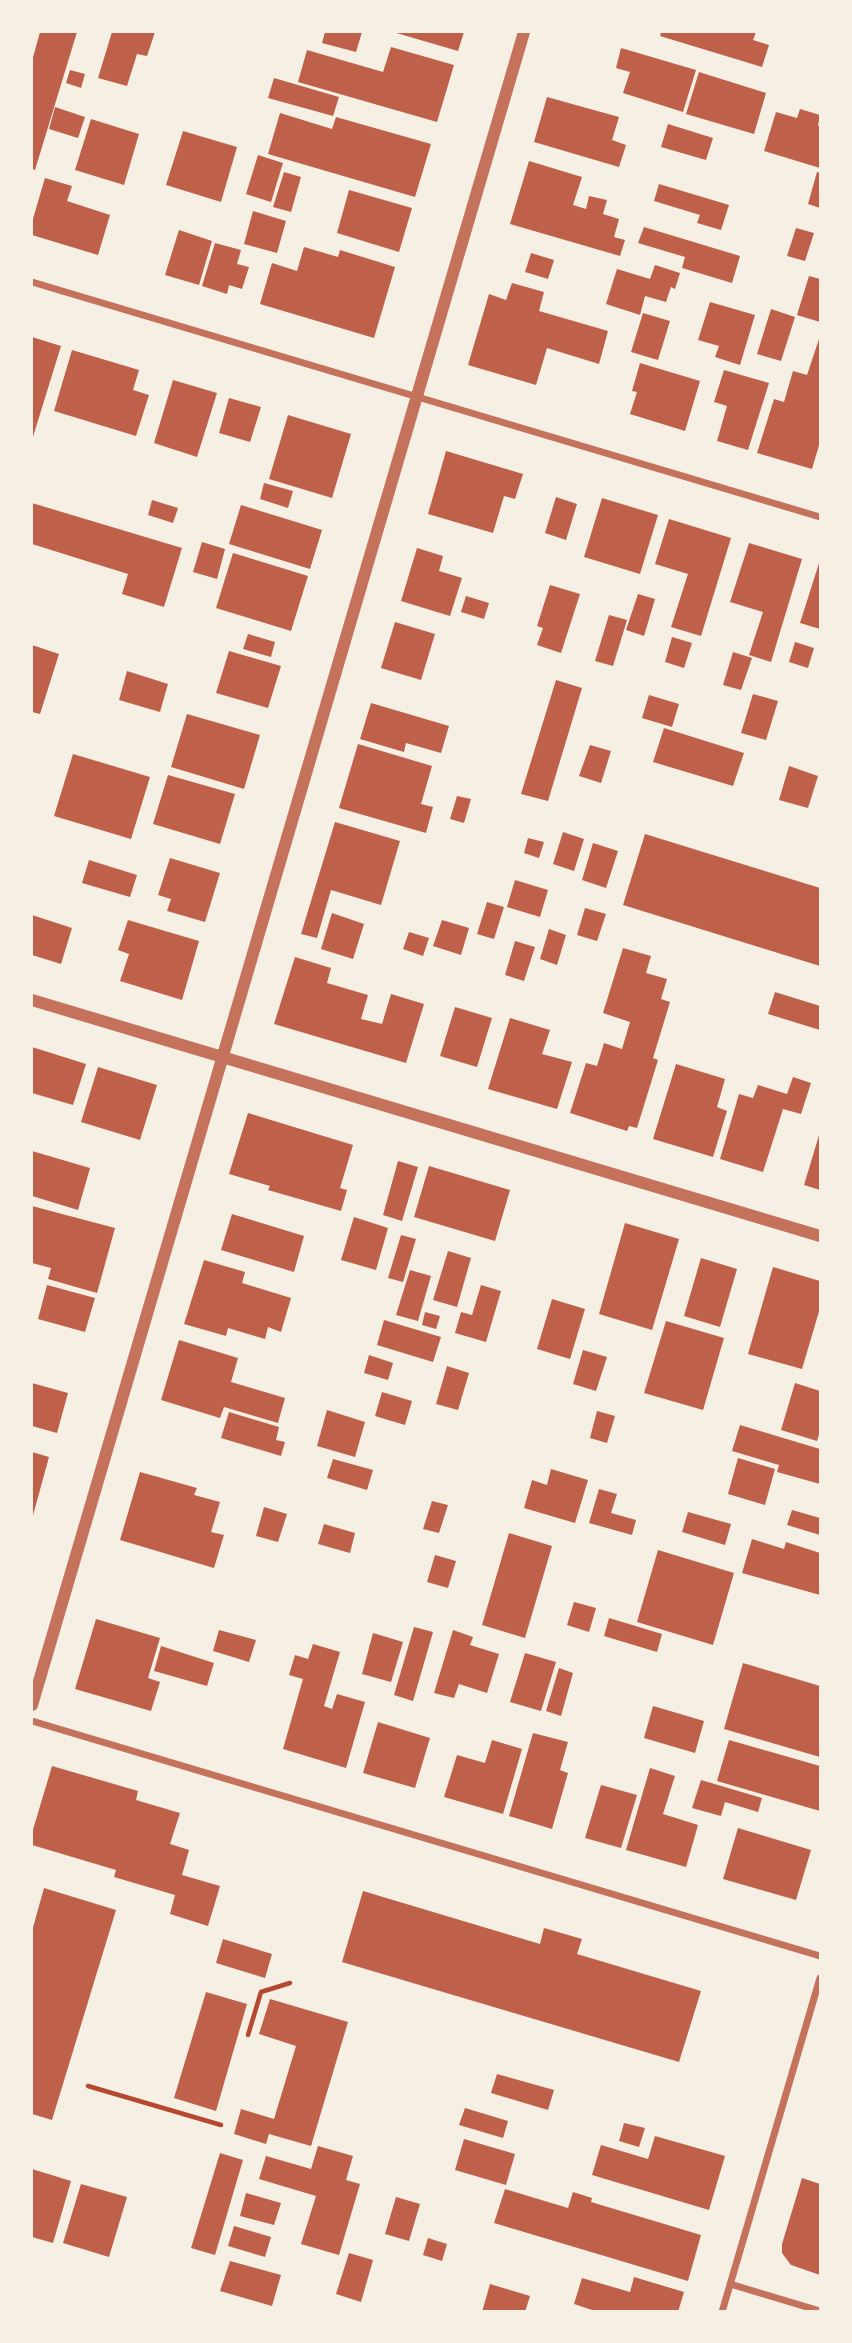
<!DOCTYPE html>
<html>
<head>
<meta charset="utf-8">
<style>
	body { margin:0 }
	#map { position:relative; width:852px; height:2343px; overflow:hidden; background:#f6efe4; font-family:"Noto Serif",serif }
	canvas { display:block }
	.frame { position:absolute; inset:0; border:33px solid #f6efe4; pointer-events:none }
</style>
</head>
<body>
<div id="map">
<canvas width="852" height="2343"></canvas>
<div class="frame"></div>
</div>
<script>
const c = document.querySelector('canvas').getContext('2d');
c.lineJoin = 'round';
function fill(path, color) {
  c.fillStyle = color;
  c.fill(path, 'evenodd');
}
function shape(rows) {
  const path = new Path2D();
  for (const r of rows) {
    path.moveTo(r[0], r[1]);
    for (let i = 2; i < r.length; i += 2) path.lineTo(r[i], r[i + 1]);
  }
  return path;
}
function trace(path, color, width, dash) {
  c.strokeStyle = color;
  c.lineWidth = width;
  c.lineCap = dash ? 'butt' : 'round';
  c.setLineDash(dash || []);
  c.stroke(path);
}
fill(shape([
	[40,32,77,32,35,170,32,169,32,61],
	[112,32,155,32,147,56,137,54,127,86,98,78],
	[325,32,362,32,356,52,322,43],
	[393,32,464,32,458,51],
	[661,32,756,32,753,40,769,45,762,67,660,36],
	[391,47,454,65,437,122,298,82,307,50,383,72],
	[621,48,696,70,683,112,623,93,630,72,616,68],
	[70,70,85,74,81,88,66,83],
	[699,72,766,93,754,134,686,114],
	[274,78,339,97,333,116,268,98],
	[547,97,619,117,612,140,626,145,619,167,534,142],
	[55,107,85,117,78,138,49,129],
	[800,109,820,115,818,126,820,126,820,168,764,151,776,112,797,118],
	[280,113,332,129,336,117,431,144,415,197,268,154],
	[91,119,139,134,124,185,75,170],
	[668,124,713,138,706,160,661,147],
	[183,131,237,147,221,202,166,185],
	[258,155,283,163,271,202,246,194],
	[529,161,582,177,573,205,586,209,589,196,607,200,603,214,619,219,614,237,625,240,620,256,510,224],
	[284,172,301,177,291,212,273,207],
	[817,172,820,173,820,208,808,204],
	[45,178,72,186,67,201,110,215,98,255,32,235,32,222],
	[659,184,729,205,721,230,697,223,700,215,654,201],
	[349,190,412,208,399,252,337,233],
	[253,211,286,221,277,253,244,244],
	[644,227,740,256,732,283,682,268,685,257,638,243],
	[796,228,814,233,805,261,787,256],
	[179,230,212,241,199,285,165,275],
	[215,243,241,250,237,264,249,267,242,289,229,285,227,294,202,286],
	[304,247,338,257,340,250,395,267,374,338,260,304,272,263,297,271],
	[531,253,554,260,548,279,525,272],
	[655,265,680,273,675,289,671,287,666,302,645,296,640,315,606,304,617,269,650,279],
	[809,276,820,279,820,322,797,315],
	[512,283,544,292,539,311,608,331,599,364,547,348,536,385,468,365,489,294,506,300],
	[710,302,755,315,740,365,715,357,719,346,698,340],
	[771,309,795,317,781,361,757,354],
	[643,313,670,321,658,360,631,352],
	[820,336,820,442,812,469,757,453,774,399,784,402,793,371,807,375],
	[32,337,61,346,32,440],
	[72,350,139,370,133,390,149,395,136,436,54,411],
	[640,363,700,381,685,431,630,414,637,392,632,391],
	[724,370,769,383,748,450,717,441,727,406,714,402],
	[173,380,217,393,197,457,154,443],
	[229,398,261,407,250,442,219,433],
	[288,415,351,434,332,498,269,479],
	[446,451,523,474,515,499,504,496,493,533,428,514],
	[264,483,293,491,288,508,260,499],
	[556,497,577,504,566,540,545,533],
	[602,498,658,515,640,574,584,557],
	[152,500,178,508,173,523,148,515],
	[32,503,182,548,164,607,122,594,128,574,32,544],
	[241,505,322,530,310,569,229,544],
	[669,519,731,538,701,636,671,627,688,574,655,564],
	[202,542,225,549,217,579,193,572],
	[749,543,802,559,771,662,749,655,763,612,730,602],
	[417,548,443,556,439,571,462,578,450,616,401,601],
	[233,553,308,576,291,631,216,608],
	[820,560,820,629,800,623],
	[550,585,580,594,561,653,537,645,543,628,537,626],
	[638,594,655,599,644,636,626,630],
	[466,596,489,603,484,619,461,612],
	[609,615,627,620,613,666,595,661],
	[395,622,435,634,421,680,381,668],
	[248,634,275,642,271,657,243,649],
	[672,637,692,643,684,668,665,662],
	[795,642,814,648,808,668,789,662],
	[32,645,59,654,40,714,32,712],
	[229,651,281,666,268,708,216,693],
	[733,652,752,658,741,690,723,685],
	[127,671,168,684,160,712,119,700],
	[556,680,582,688,548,801,521,794],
	[753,694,778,701,766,740,741,733],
	[649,695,679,704,672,727,642,718],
	[371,703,449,726,441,753,406,743,404,752,360,739],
	[187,714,260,735,244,789,171,767],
	[664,728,744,753,733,786,653,762],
	[358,744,432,766,421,804,433,807,426,833,339,808],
	[590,745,611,751,601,783,579,776],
	[73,754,150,777,131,839,54,816],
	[789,766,818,776,808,808,779,800],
	[168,775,235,794,220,844,153,824],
	[457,796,471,799,464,823,450,819],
	[335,822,400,841,381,905,331,890,317,938,301,934],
	[563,832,584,839,574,871,553,864],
	[645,834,820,888,820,966,623,905],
	[528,838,544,842,539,858,524,853],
	[593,843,618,851,606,888,582,880],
	[170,858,220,873,205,922,167,911,171,899,158,895],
	[89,860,137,875,130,897,82,883],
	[515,880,548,890,540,917,507,907],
	[487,902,504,907,494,939,477,934],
	[585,908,606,914,597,941,577,935],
	[332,913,364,924,353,959,321,949],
	[32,915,72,928,61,964,32,955],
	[128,920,199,941,182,1000,120,981,129,954,118,950],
	[442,920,469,928,461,955,433,946],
	[549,929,566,935,557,965,540,959],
	[409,932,429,938,423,956,403,949],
	[515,941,535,947,524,981,505,975],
	[623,948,651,956,646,973,667,979,661,999,670,1002,653,1058,658,1060,637,1128,629,1126,627,1131,570,1113,586,1063,597,1066,604,1043,622,1049,630,1022,603,1013],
	[295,957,331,968,327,983,368,995,361,1019,382,1024,391,994,424,1004,406,1063,274,1024],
	[775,992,820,1006,820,1030,768,1014],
	[455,1007,492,1018,477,1067,440,1056],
	[510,1018,550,1030,542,1054,572,1062,557,1109,488,1089],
	[32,1047,86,1064,73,1105,32,1093],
	[676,1064,725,1079,717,1107,727,1111,713,1157,653,1139],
	[98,1067,157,1085,140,1140,81,1122],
	[793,1077,811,1083,801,1114,783,1109,763,1172,720,1159,739,1094,753,1098,758,1085,787,1094],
	[248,1113,353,1145,340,1188,347,1190,341,1211,268,1190,270,1186,229,1174],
	[820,1132,820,1190,804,1185],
	[32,1151,90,1168,78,1210,32,1196],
	[398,1161,418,1167,402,1221,383,1215],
	[429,1166,510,1190,495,1241,414,1217],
	[32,1206,115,1228,97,1293,48,1279,51,1268,32,1263],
	[232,1214,304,1236,294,1272,221,1250],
	[354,1217,388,1228,376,1270,341,1260],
	[625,1223,679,1239,652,1330,599,1314],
	[401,1235,416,1239,403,1282,388,1278],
	[448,1251,471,1258,457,1307,433,1300],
	[701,1258,737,1269,720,1327,684,1316],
	[204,1260,245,1272,242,1283,291,1298,281,1332,268,1327,265,1339,228,1328,226,1336,184,1324],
	[773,1267,820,1281,820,1308,802,1369,748,1354],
	[410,1270,431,1276,418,1321,396,1315],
	[47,1285,95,1298,85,1332,38,1319],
	[481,1285,501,1291,486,1342,455,1333,461,1312,472,1315],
	[552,1299,585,1309,570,1359,537,1349],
	[425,1312,440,1316,436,1329,422,1325],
	[384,1320,441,1337,433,1362,377,1345],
	[666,1321,724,1338,703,1410,644,1393],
	[179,1340,238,1358,231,1382,285,1398,278,1423,224,1407,220,1418,161,1400],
	[583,1350,607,1357,596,1391,573,1384],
	[369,1355,393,1363,388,1380,364,1373],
	[447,1366,469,1373,458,1410,436,1404],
	[32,1383,68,1393,57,1433,32,1426],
	[795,1383,820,1391,820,1431,817,1441,781,1430],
	[382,1392,412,1401,405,1425,375,1416],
	[327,1410,365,1422,355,1457,317,1446],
	[597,1411,615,1416,607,1443,590,1438],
	[229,1412,279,1427,276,1440,285,1442,281,1456,221,1438],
	[740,1425,820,1449,820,1484,777,1472,779,1465,732,1451],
	[32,1452,49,1457,32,1519],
	[738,1458,775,1469,765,1505,728,1494],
	[333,1459,373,1470,367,1490,327,1478],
	[551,1469,588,1480,575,1523,524,1508,532,1480,547,1485],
	[140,1472,197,1488,194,1495,220,1502,211,1532,224,1535,214,1568,120,1540],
	[599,1489,617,1494,611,1513,636,1520,632,1535,589,1523],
	[432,1501,448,1505,439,1533,423,1529],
	[264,1507,287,1514,278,1542,256,1536],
	[792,1510,820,1518,820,1535,787,1525],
	[688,1512,731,1524,725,1545,682,1532],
	[324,1524,355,1533,350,1553,318,1544],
	[509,1533,552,1546,525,1638,482,1625],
	[752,1539,784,1549,786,1542,820,1553,820,1595,742,1573],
	[658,1550,734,1573,713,1645,637,1622],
	[435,1555,456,1561,448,1588,427,1582],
	[574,1602,596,1608,589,1632,567,1625],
	[609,1618,662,1634,657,1652,604,1636],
	[96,1619,160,1638,148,1678,160,1682,151,1711,75,1689],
	[414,1627,433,1632,413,1701,394,1695],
	[219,1630,256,1640,249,1662,213,1651],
	[453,1630,473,1637,470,1645,499,1654,487,1693,459,1684,454,1698,434,1693],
	[373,1633,403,1642,391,1682,362,1674],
	[313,1644,340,1652,324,1706,332,1709,337,1694,365,1702,346,1768,283,1749,303,1679,289,1675,295,1655,308,1659],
	[161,1646,214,1663,207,1686,154,1671],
	[525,1653,556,1662,541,1711,510,1702],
	[743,1663,820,1686,820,1757,724,1729],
	[559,1668,573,1673,561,1716,546,1711],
	[653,1706,704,1721,695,1753,644,1738],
	[378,1722,430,1738,415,1788,363,1773],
	[533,1733,568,1742,560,1770,568,1773,552,1829,509,1816],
	[492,1740,522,1749,503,1814,444,1797,457,1755,485,1763],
	[729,1740,820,1766,820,1811,717,1781],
	[52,1766,138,1791,136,1800,180,1813,170,1844,189,1850,182,1875,220,1886,208,1926,170,1914,175,1895,114,1877,116,1870,32,1845,32,1833],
	[650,1768,675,1776,663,1814,698,1825,686,1867,626,1850],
	[701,1780,762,1798,758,1812,725,1802,721,1816,692,1808],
	[601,1785,637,1795,621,1848,585,1838],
	[738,1828,811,1850,796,1900,723,1879],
	[44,1888,116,1910,52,2120,32,2114,32,1931],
	[363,1891,540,1944,544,1928,582,1939,577,1954,701,1991,679,2062,342,1962],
	[223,1939,272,1954,265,1978,216,1963],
	[206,1992,247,2004,216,2111,174,2098],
	[270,1999,348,2022,311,2146,269,2134,266,2144,234,2134,241,2109,274,2119,296,2046,259,2034],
	[497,2074,554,2090,548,2110,491,2093],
	[465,2108,508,2121,503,2138,459,2125],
	[624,2123,645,2128,639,2147,619,2141],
	[655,2136,725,2156,709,2210,592,2175,601,2145,648,2159],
	[464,2139,515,2154,506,2185,455,2170],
	[318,2146,353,2156,346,2180,360,2184,339,2255,301,2244,316,2196,259,2179,266,2156,311,2169],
	[220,2153,243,2160,215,2255,191,2248],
	[32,2169,71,2181,53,2243,32,2237],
	[802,2178,820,2184,820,2275,791,2265,782,2253,782,2244],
	[81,2184,127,2197,109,2257,63,2243],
	[505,2189,568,2208,573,2192,592,2198,591,2202,701,2235,688,2281,494,2223],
	[246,2193,281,2203,274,2225,240,2216],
	[396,2197,420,2204,409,2241,385,2234],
	[234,2226,271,2237,265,2257,228,2246],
	[428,2238,447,2244,442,2261,423,2255],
	[349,2253,373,2260,361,2302,336,2294],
	[230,2261,281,2275,272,2306,220,2291],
	[634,2277,684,2292,678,2312,598,2312,574,2304,582,2278,630,2292],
	[490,2284,530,2296,525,2312,482,2312]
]), '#bf614a');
trace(shape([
	[248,2035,261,1992,290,1983],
	[88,2086,221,2125]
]), '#b5482f', 4.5);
trace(shape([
	[32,282,820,517],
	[32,1721,820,1956],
	[730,2284,820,2311],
	[722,2312,820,1978]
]), '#c5725c', 7);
trace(shape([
	[32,1000,820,1236],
	[32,1705,524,32]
]), '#c5725c', 12);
</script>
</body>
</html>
